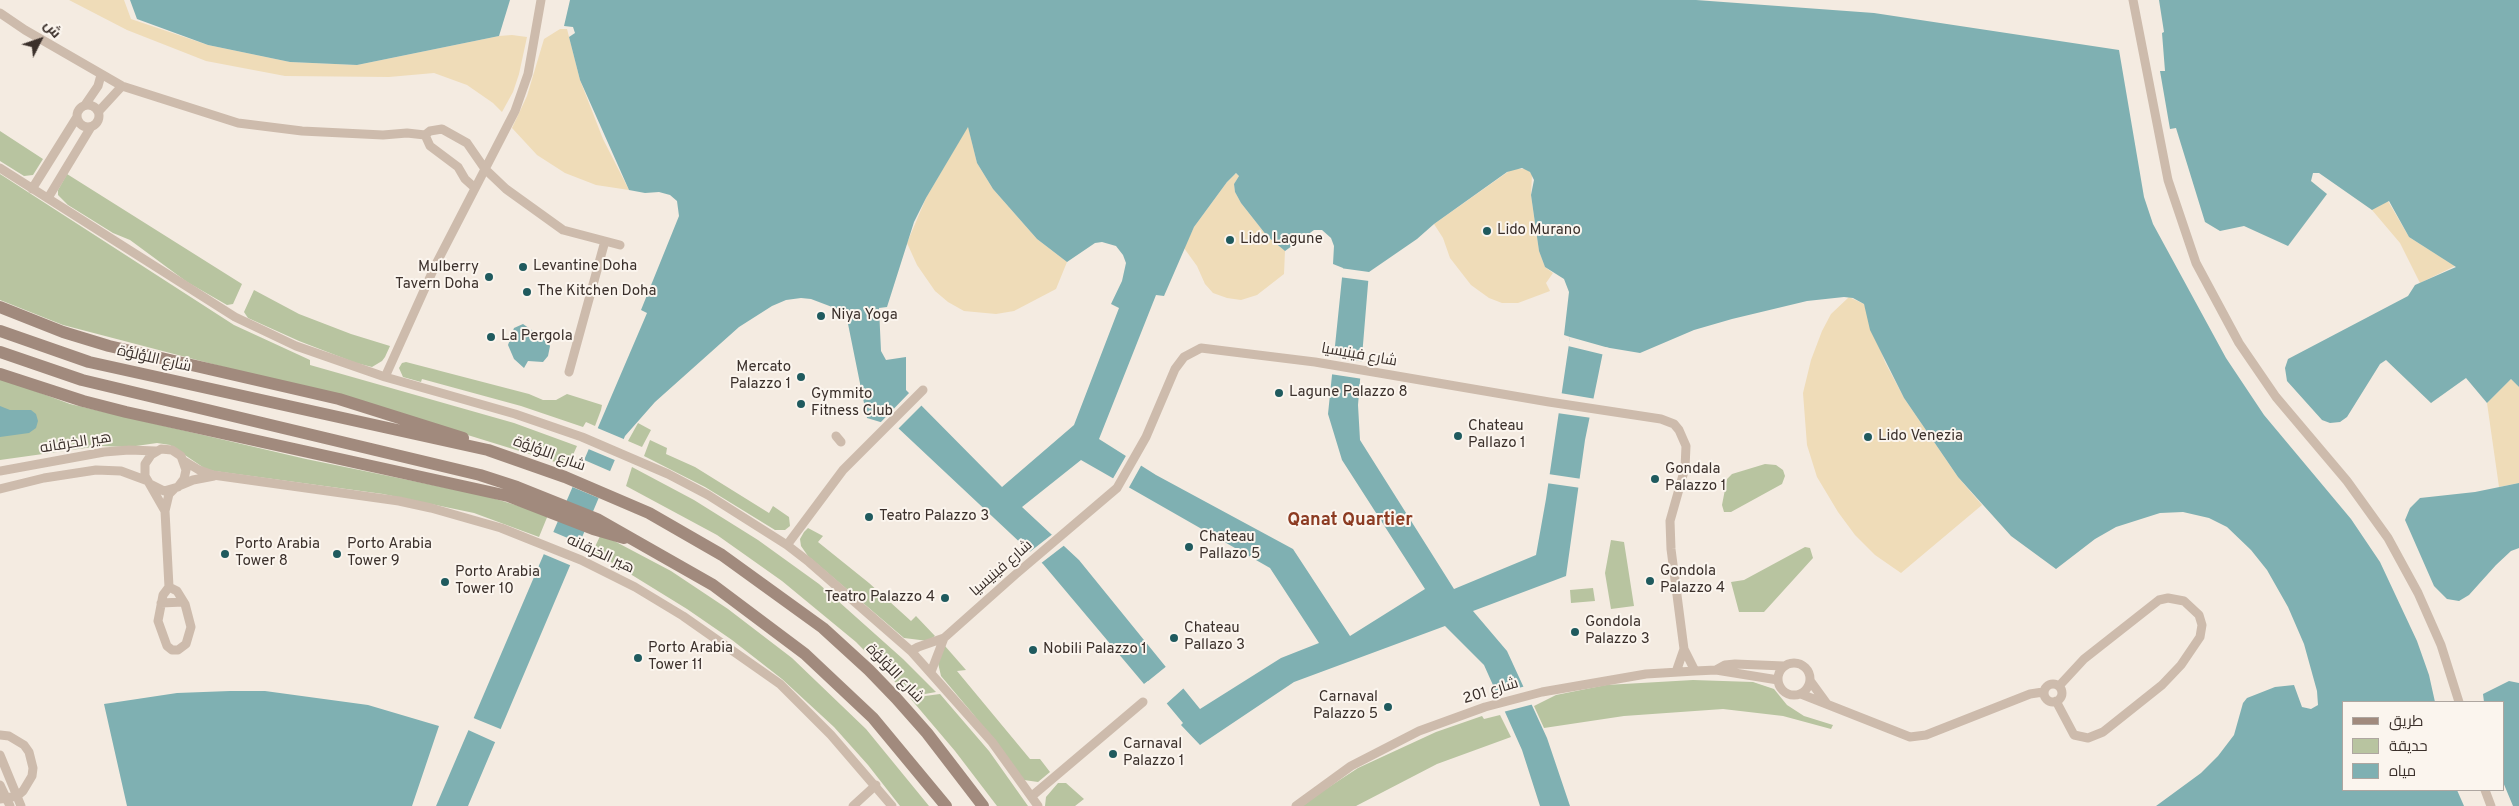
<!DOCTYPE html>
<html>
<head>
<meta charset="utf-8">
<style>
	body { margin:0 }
	#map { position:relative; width:2519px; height:806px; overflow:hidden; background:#f4ebe1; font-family:Overpass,Cairo,sans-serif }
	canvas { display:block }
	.legend { position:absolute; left:2342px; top:701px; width:162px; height:90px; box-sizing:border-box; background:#fbf5ee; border:1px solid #aea6a0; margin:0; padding:6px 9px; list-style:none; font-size:15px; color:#3b302b }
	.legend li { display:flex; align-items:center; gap:10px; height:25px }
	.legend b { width:25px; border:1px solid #aea6a0 }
	.north { position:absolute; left:15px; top:15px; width:50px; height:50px; -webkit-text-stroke:4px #fbf5ee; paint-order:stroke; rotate:49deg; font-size:14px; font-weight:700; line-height:20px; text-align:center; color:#3b302b }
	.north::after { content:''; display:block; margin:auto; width:18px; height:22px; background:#3b302b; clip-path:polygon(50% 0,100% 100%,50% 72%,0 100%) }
</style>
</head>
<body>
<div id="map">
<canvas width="2519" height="806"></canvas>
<ul class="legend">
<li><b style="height:6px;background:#a18a7d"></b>طريق</li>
<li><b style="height:14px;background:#b8c4a0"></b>حديقة</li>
<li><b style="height:14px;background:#7fb0b2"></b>مياه</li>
</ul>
<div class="north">ش</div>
</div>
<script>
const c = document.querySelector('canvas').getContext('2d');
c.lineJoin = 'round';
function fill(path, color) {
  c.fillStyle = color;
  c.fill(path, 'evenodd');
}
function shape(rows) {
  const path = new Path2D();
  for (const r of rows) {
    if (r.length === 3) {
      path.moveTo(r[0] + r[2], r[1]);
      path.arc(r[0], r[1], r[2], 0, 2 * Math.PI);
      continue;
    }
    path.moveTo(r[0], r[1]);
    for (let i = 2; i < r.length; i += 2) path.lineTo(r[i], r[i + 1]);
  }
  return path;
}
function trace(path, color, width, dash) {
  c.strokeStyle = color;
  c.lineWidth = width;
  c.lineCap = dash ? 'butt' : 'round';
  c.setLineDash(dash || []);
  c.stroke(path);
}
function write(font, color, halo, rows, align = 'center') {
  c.font = font + ' Overpass,Cairo,sans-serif';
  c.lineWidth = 4;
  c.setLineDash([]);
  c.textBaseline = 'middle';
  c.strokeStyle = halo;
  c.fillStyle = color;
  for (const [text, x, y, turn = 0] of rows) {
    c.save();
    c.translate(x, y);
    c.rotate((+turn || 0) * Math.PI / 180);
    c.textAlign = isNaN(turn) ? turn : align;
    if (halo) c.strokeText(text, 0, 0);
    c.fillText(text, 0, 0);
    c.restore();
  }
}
fill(shape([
	[0,131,43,159,33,175,24,176,0,161],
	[0,174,234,325,310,360,310,365,514,423,577,446,568,466,377,407,63,325,0,300],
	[67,174,242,284,233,304,227,305,187,282,130,240,113,233,68,205,58,195,58,190],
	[254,290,299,314,351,334,390,346,385,357,382,361,372,367,356,363,299,341,248,318,244,312],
	[406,362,529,394,543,400,556,400,567,394,602,405,601,410,595,426,586,422,583,427,521,406,422,379,421,382,403,377,399,368,402,363],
	[0,378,70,404,306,459,486,496,548,515,539,537,474,513,383,494,207,470,170,445,157,443,129,447,100,446,0,460],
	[638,423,651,430,642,447,628,441],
	[650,440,667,448,666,454,695,467,769,513,773,506,789,517,790,526,785,530,775,530,705,487,644,456],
	[1765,464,1776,465,1783,470,1785,476,1782,484,1731,512,1724,512,1722,505,1727,479,1732,474],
	[632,467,694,500,758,540,819,584,903,659,936,692,914,696,907,689,902,689,856,642,782,581,717,535,626,486],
	[808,528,823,536,818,542,869,583,911,621,916,616,935,636,928,641,904,638,808,556,801,546,800,539,804,532],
	[601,534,671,571,728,609,792,658,866,729,929,806,900,806,868,765,834,727,782,679,732,640,687,609,593,551],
	[1611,540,1624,542,1634,606,1611,609,1605,573],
	[1805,547,1810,548,1813,558,1764,612,1739,612,1731,582,1744,580],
	[1593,588,1595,601,1571,603,1570,590],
	[945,646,966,670,957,671,1030,759,1040,759,1050,772,1038,782,1024,780,973,714,941,676,938,663],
	[1693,680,1753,682,1774,689,1787,705,1804,716,1833,725,1831,729,1783,716,1723,709,1624,716,1544,728,1534,706,1556,695,1606,685],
	[940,694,989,751,1028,806,997,806,955,751,910,698],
	[1500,715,1511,737,1437,764,1356,806,1300,806,1358,768,1436,732,1482,716,1484,719],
	[1058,783,1066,783,1084,799,1075,806,1045,806,1046,797]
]), '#b8c4a0');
fill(shape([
	[69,0,124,0,131,19,208,45,290,62,357,65,499,36,512,35,527,37,519,74,513,92,502,112,493,103,467,85,434,73,389,77,285,76,206,61,127,30],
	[560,29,567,29,580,80,603,139,629,190,596,185,565,173,537,155,512,128,527,96,544,39],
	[968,126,977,163,993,189,1037,239,1067,262,1056,289,1014,311,996,314,964,311,948,302,935,291,917,265,907,243,926,198],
	[1512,169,1528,169,1532,175,1531,195,1539,251,1545,267,1553,273,1546,283,1550,291,1518,303,1502,303,1489,298,1471,285,1450,258,1443,238,1434,224],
	[1236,173,1239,176,1234,184,1235,192,1241,203,1267,236,1285,251,1284,274,1257,295,1241,300,1227,298,1213,293,1205,284,1197,266,1184,248,1194,227,1227,182],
	[2388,201,2409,237,2455,266,2420,283,2400,243,2372,210],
	[1849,297,1864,304,1885,362,1904,398,1958,477,1982,505,1901,573,1875,555,1855,535,1838,512,1817,477,1807,445,1803,393,1811,360,1822,331,1831,314],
	[2511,379,2519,387,2519,483,2499,487,2487,403]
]), '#efdcb8');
fill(shape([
	[130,0,510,0,499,36,357,65,290,62,208,45,137,19],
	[570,0,1696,0,1874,13,2119,50,2144,197,2153,224,2226,358,2264,415,2351,519,2380,562,2417,641,2429,675,2435,702,2343,702,2343,790,2457,790,2464,806,2156,806,2201,773,2218,756,2234,735,2243,703,2247,698,2275,687,2294,685,2302,707,2311,709,2318,705,2317,691,2304,644,2288,607,2267,570,2251,550,2227,527,2209,518,2183,512,2160,513,2116,527,2095,539,2056,569,2011,536,1958,477,1904,398,1870,330,1864,304,1853,298,1844,297,1807,301,1732,319,1694,330,1640,353,1604,347,1585,440,1566,576,1473,611,1507,651,1547,738,1570,806,1540,806,1522,750,1484,665,1445,626,1294,682,1200,745,1181,725,1183,723,1148,681,1144,684,1043,564,897,427,867,418,845,309,840,310,811,299,801,298,786,300,772,306,739,327,655,402,625,436,468,806,436,806,647,313,641,310,679,216,677,201,670,195,659,192,645,193,629,190,580,80,569,37,575,33,573,27,564,26],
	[968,127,977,163,993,189,1037,239,1067,262,1095,243,1102,242,1116,246,1123,255,1126,263,1122,281,1111,304,1119,308,1074,425,1002,487,906,390,906,357,886,360,881,351,879,308,887,307,914,222,926,198],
	[1522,168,1530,172,1534,180,1531,195,1539,251,1545,267,1564,279,1569,292,1564,335,1570,337,1546,499,1536,555,1454,589,1360,440,1358,405,1369,272,1417,239,1434,224,1507,172],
	[1236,173,1239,176,1234,184,1235,192,1241,203,1267,236,1285,251,1314,230,1322,230,1331,238,1334,246,1333,264,1343,268,1328,414,1342,460,1425,589,1350,636,1293,549,1156,475,1099,439,1156,295,1164,296,1194,227,1227,182],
	[1081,460,1270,568,1319,643,1281,658,1200,709,1079,560,1022,507],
	[2159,0,2519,0,2519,387,2511,379,2487,403,2466,378,2431,403,2386,360,2380,364,2347,417,2340,422,2330,423,2322,420,2287,381,2285,368,2288,359,2408,296,2415,285,2456,267,2409,237,2389,201,2372,210,2319,173,2313,173,2311,181,2327,194,2288,246,2244,226,2220,231,2205,222,2176,128,2170,129,2160,71,2165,71,2162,33,2164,32],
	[523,324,546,340,550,346,548,356,543,362,528,361,524,368,514,359,508,345,514,328],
	[0,406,10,410,31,410,36,414,38,421,36,428,29,433,0,437],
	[2519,483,2519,548,2511,551,2496,565,2469,595,2459,601,2447,599,2434,586,2405,520,2410,508,2420,498,2475,492],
	[2509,681,2519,683,2519,806,2513,806,2503,782,2503,702,2484,702,2483,694],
	[230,691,265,691,368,705,439,726,412,806,127,806,104,704,177,693]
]), '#7fb0b2');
fill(shape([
	[1340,268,1369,272,1369,281,1339,277],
	[1570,337,1609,348,1609,350,1606,349,1605,355,1568,346],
	[1332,356,1365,362,1363,379,1330,374],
	[911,391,923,404,897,430,879,424],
	[1560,393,1596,399,1592,418,1557,413],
	[595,427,626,440,617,461,586,448],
	[1127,454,1142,464,1127,491,1111,482],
	[582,459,612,472,601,499,570,486],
	[1548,474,1582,479,1581,488,1546,483],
	[551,531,582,544,572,566,541,553],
	[1054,533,1066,544,1040,564,1027,554],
	[1168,665,1185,687,1165,705,1148,684,1142,686],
	[1526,686,1534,704,1503,712,1495,694],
	[471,717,503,730,497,743,466,729]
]), '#f4ebe1');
trace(shape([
	[2133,0,2168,180,2196,263,2239,343,2276,397,2347,481,2388,538,2418,593,2441,645,2459,702],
	[0,13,25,30,122,86,238,123,302,131,383,135,407,133,425,135,430,131,442,129,467,143,485,169,506,189,563,230,620,245],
	[88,116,11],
	[85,105,98,86,101,75],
	[99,111,122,86],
	[425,135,430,146,458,167,465,179,475,188],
	[0,168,235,317,296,346,385,377,515,414,582,437,668,474,708,495,787,545,809,562,911,651,992,742,1038,806],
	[32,189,77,117],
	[48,198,91,127],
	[569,372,605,241],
	[385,377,435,266,515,111,528,74,541,0],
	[836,436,841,442],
	[184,461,199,470,213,475,399,501,431,508,501,528,581,560,635,587,683,616,780,684,831,735,892,806],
	[0,471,104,452,129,450,156,451],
	[150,484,164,491,178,487,184,479,186,470,181,456,172,450,161,449,151,455,145,464,145,476,165,511],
	[181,485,193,480,214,476],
	[0,489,44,478,96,470,121,471,148,481],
	[787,545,843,470,923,390],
	[169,587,177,591,185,604,191,627,186,644,178,650,172,650,167,646,158,621,163,595,169,587],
	[169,587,165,511,169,494,174,489],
	[161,603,183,602],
	[911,651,918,647,944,638],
	[1794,679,16],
	[1716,670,1725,665,1735,664,1784,666],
	[931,672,944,638,1016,574,1117,488,1146,437,1175,369,1184,357,1201,348,1315,362,1549,402,1661,419,1674,424,1679,430,1686,446,1685,468,1670,521,1671,549,1684,649,1695,671],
	[1676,672,1684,649],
	[1811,682,1827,704],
	[2053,693,9],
	[1801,694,1910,737,1926,735,2030,694,2043,692],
	[2056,701,2074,735,2088,738,2103,732,2162,685,2181,665,2200,637,2202,625,2199,615,2184,601,2168,598,2159,600,2084,659,2059,686],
	[0,735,9,736,24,745,29,752,33,768,32,776,23,791,17,796,0,799],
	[0,755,21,806],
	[0,785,10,806],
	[2485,790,2491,806],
	[1032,796,1143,702],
	[853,806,876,785],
	[1296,806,1351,766,1419,731,1485,707,1542,692,1646,674,1695,671,1716,670,1778,680]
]), '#cdbbac', 9);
trace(shape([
	[0,307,63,332,109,346,339,399,463,438],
	[0,331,89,362,488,450,565,477,649,513,722,555,823,628,869,670,896,698,927,733,983,806],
	[0,352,82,380,480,475,517,487,597,519,713,585,805,654,873,718,946,806],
	[0,374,83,401,126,412,508,496,593,529,624,538]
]), '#a18a7d', 12);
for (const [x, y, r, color] of [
	[1487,231,5,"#1f5a5e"],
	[1230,240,5,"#1f5a5e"],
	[523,267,5,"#1f5a5e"],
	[489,277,5,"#1f5a5e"],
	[527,292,5,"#1f5a5e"],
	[821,316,5,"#1f5a5e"],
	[491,337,5,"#1f5a5e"],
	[801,377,5,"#1f5a5e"],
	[1279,393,5,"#1f5a5e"],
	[801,404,5,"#1f5a5e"],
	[1458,436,5,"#1f5a5e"],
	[1868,437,5,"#1f5a5e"],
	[1655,479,5,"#1f5a5e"],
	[869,517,5,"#1f5a5e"],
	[1189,547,5,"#1f5a5e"],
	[225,554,5,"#1f5a5e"],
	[337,554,5,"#1f5a5e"],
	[1650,581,5,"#1f5a5e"],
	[445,582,5,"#1f5a5e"],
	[945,598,5,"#1f5a5e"],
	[1575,632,5,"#1f5a5e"],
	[1174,638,5,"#1f5a5e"],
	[1033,650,5,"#1f5a5e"],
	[638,658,5,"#1f5a5e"],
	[1388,707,5,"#1f5a5e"],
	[1113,754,5,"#1f5a5e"]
]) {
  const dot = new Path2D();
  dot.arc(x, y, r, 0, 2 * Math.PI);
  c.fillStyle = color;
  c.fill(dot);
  trace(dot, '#fbf5ee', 2);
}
write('15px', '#3b302b', '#fbf5ee', [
	["Lido Murano",1497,231],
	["Lido Lagune",1240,240],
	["Levantine Doha",533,267],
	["Mulberry",479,268,"right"],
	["Tavern Doha",479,285,"right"],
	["The Kitchen Doha",537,292],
	["Niya Yoga",831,316],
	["La Pergola",501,337],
	["Mercato",791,368,"right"],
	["Palazzo 1",791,385,"right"],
	["Lagune Palazzo 8",1289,393],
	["Gymmito",811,395],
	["Fitness Club",811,412],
	["Chateau",1468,427],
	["Pallazo 1",1468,444],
	["Lido Venezia",1878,437],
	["Gondala",1665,470],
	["Palazzo 1",1665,487],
	["Teatro Palazzo 3",879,517],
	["Chateau",1199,538],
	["Pallazo 5",1199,555],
	["Porto Arabia",235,545],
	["Tower 8",235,562],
	["Porto Arabia",347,545],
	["Tower 9",347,562],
	["Gondola",1660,572],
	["Palazzo 4",1660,589],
	["Porto Arabia",455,573],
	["Tower 10",455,590],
	["Teatro Palazzo 4",935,598,"right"],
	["Gondola",1585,623],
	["Palazzo 3",1585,640],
	["Chateau",1184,629],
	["Pallazo 3",1184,646],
	["Porto Arabia",648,649],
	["Tower 11",648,666],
	["Nobili Palazzo 1",1043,650],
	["Carnaval",1378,698,"right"],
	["Palazzo 5",1378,715,"right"],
	["Carnaval",1123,745],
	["Palazzo 1",1123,762]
], 'left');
write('15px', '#3b302b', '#fbf5ee', [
	["شارع فينيسيا",1359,356,10],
	["شارع اللؤلؤة",154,360,13],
	["هير الخرقانه",76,444,-9],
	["شارع اللؤلؤة",549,455,20],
	["هير الخرقانه",600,555,25],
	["شارع فينيسيا",1002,569,-41],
	["شارع اللؤلؤة",894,674,46],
	["شارع 201",1491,692,-17]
]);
write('bold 18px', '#8c3b22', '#fbf5ee', [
	["Qanat Quartier",1350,521]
]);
</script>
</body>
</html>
